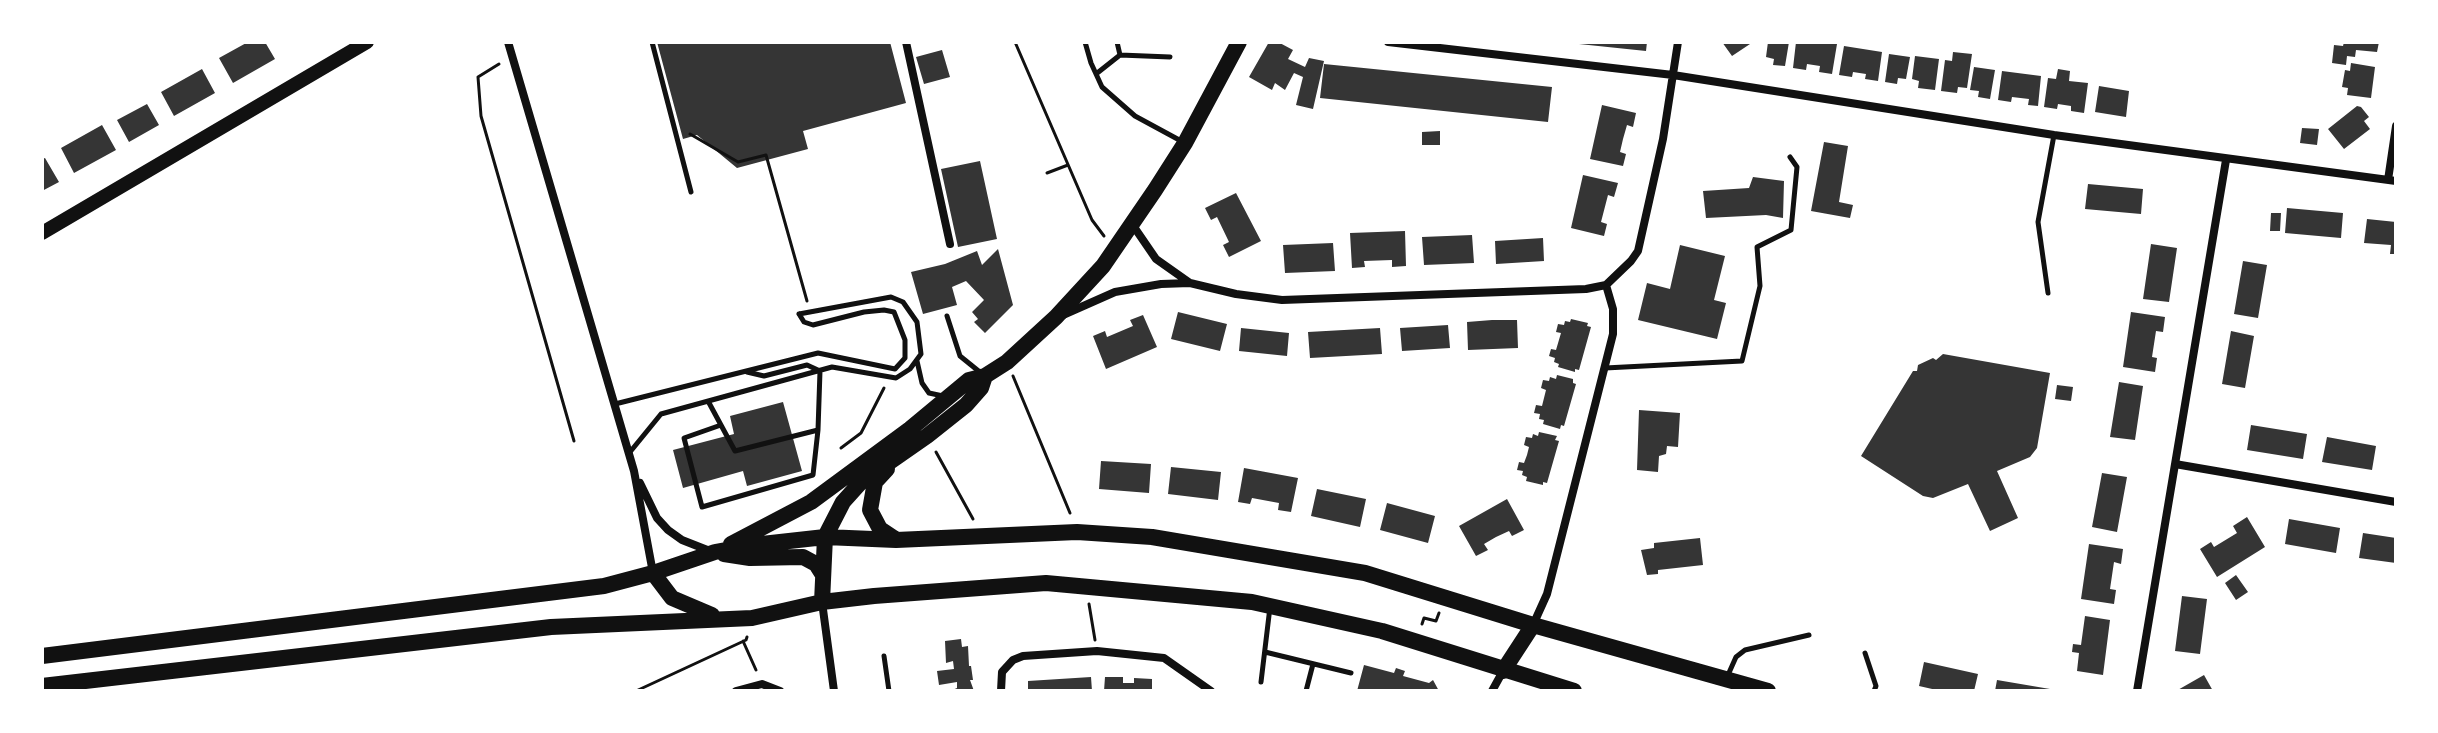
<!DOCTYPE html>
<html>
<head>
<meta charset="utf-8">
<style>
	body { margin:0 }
	#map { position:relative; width:2438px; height:733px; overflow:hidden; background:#fff; font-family:"Golos Text",sans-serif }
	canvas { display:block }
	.frame { position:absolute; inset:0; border:44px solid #fff; pointer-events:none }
</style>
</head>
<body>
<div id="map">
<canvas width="2438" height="733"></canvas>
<div class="frame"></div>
</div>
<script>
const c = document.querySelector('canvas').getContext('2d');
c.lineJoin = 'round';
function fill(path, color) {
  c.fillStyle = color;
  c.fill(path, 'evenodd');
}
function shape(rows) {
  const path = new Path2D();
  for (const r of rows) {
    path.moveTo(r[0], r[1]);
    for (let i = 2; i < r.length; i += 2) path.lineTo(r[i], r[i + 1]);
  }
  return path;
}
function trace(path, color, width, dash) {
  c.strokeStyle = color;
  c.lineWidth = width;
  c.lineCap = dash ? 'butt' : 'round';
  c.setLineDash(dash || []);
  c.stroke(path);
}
fill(shape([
	[248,42,265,42,275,59,233,83,219,58],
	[657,42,890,42,906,103,803,131,808,149,737,168,697,135,683,139],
	[1269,42,1278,42,1293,50,1288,59,1305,67,1309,58,1324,61,1313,109,1296,105,1303,77,1294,73,1285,90,1275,83,1272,90,1249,77],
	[1579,42,1647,42,1646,51,1579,44],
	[1722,42,1753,42,1732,56],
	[1768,42,1789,42,1785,66,1773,65,1774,59,1766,57],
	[1796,42,1837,44,1832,74,1819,72,1820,66,1807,64,1806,70,1793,68],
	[2344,42,2379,42,2377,52,2356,50,2355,57,2347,56,2346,65,2332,63,2334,45,2343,46],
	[1844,46,1882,52,1878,81,1865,79,1866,74,1853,72,1852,77,1839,75],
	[942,50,950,77,924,84,916,57],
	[1953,52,1972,54,1967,88,1958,87,1957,93,1941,91,1945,60,1952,61],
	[1889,54,1910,57,1906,79,1898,78,1897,84,1885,82],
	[1915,56,1939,59,1935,90,1918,88,1919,81,1912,79],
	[2351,63,2375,67,2371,98,2347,95,2348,88,2342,87,2345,70,2350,71],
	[1324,64,1552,87,1548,122,1320,98],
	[1974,67,1995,70,1990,99,1978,97,1979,91,1970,90],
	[202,69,215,93,174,116,161,92],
	[2058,69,2070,71,2069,81,2088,83,2084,113,2071,111,2071,106,2058,104,2057,109,2044,107,2048,78,2056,79],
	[2002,71,2041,76,2038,106,2028,105,2029,99,2012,97,2011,102,1998,100],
	[2099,86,2129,91,2126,117,2095,112],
	[147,104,159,125,129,142,117,120],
	[1602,105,1636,113,1633,127,1627,125,1623,139,1620,152,1626,154,1623,166,1590,159],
	[2357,106,2361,107,2369,117,2364,121,2370,129,2344,149,2328,129],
	[102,125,116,150,74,173,61,148],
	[2302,128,2319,129,2317,145,2300,143],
	[1440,131,1440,145,1422,145,1422,132],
	[1824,142,1848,146,1839,202,1853,205,1850,218,1811,211],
	[45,158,59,182,42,191,42,159],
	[980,161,997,239,958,247,941,169],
	[1583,175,1618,183,1614,197,1608,195,1601,222,1607,224,1604,236,1571,228],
	[1753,177,1784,181,1783,218,1766,215,1706,218,1703,191,1749,188],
	[2088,184,2143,189,2141,214,2085,209],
	[1236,193,1261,241,1229,257,1223,245,1229,242,1217,217,1211,220,1205,208],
	[2287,208,2343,213,2341,238,2285,233],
	[2271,213,2281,213,2280,231,2270,231],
	[2367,219,2396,222,2396,254,2390,254,2391,245,2364,243],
	[1405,231,1406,266,1392,267,1392,260,1364,261,1365,267,1352,268,1350,233],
	[1472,235,1474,263,1424,265,1422,237],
	[1543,238,1544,261,1496,264,1495,241],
	[1333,243,1335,271,1285,273,1283,245],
	[2151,244,2177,248,2169,302,2143,299],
	[1680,245,1725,256,1714,300,1726,303,1717,339,1638,320,1647,283,1670,289],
	[998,249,1013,305,985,333,974,322,978,319,972,312,984,300,966,281,952,287,957,305,923,314,911,272,945,264,977,251,982,265],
	[2243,261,2267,265,2258,318,2234,314],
	[1178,312,1227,324,1220,351,1171,339],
	[2131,312,2165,317,2163,332,2156,331,2152,357,2157,358,2155,372,2123,367],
	[1143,315,1157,347,1106,369,1093,336,1105,331,1107,337,1133,326,1130,320],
	[1571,319,1588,323,1587,326,1591,327,1579,370,1575,369,1575,372,1558,367,1559,364,1554,362,1555,358,1549,356,1551,349,1556,350,1561,333,1556,332,1558,324,1564,325,1565,321,1570,322],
	[1492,320,1517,320,1518,348,1468,350,1467,322],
	[1448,325,1450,348,1402,351,1400,328],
	[1241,328,1289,333,1287,356,1239,351],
	[1380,328,1382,354,1310,358,1308,332],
	[2231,331,2254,336,2245,388,2222,384],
	[1943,354,2050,373,2037,448,2030,457,1997,471,2018,518,1990,531,1968,484,1933,498,1923,496,1861,456,1913,371,1917,371,1918,365,1933,358,1936,360],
	[1557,375,1573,379,1573,383,1576,384,1564,426,1561,425,1560,429,1543,424,1544,420,1539,419,1540,414,1534,413,1536,405,1542,406,1546,390,1541,388,1543,380,1549,381,1550,377,1556,379],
	[2119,382,2143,386,2135,440,2110,437],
	[2057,385,2073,387,2071,401,2055,399],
	[783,402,802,471,747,486,743,471,683,488,673,450,734,434,730,416],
	[1639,410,1680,413,1678,447,1667,446,1666,454,1659,456,1658,472,1637,470],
	[2251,425,2307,434,2303,459,2247,450],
	[1539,432,1557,436,1555,440,1559,441,1547,483,1543,482,1543,485,1526,481,1527,477,1522,475,1523,471,1517,470,1519,462,1524,463,1527,455,1529,447,1524,445,1526,437,1532,438,1533,434,1538,436],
	[2327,437,2376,446,2372,470,2322,462],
	[1101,461,1151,464,1149,493,1099,489],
	[1171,467,1221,472,1218,500,1168,494],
	[1244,468,1298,478,1291,512,1278,510,1279,503,1252,498,1250,504,1238,502],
	[2102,473,2127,477,2117,532,2092,527],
	[1317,489,1366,499,1360,527,1311,516],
	[1507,499,1524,530,1512,536,1509,531,1496,537,1484,544,1488,550,1476,556,1459,526],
	[1387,503,1435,516,1428,543,1380,530],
	[2247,517,2265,547,2217,577,2200,549,2211,542,2214,547,2237,533,2233,526],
	[2289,519,2340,528,2336,553,2285,544],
	[2363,533,2396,538,2396,563,2359,558],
	[1700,538,1703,565,1658,570,1658,574,1647,575,1641,550,1654,548,1654,543],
	[2089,544,2123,549,2121,564,2114,562,2110,589,2116,590,2114,604,2081,599],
	[2236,575,2248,592,2236,600,2225,583],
	[2182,596,2207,599,2200,654,2175,651],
	[2085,616,2110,620,2103,675,2077,671,2079,653,2072,652,2073,644,2081,645],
	[961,639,962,647,968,646,969,666,971,666,973,680,970,680,974,691,950,691,957,688,957,682,939,685,937,671,954,669,953,661,946,663,945,641],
	[1924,662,1978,674,1974,691,1941,691,1919,686],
	[1364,665,1394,673,1396,668,1405,671,1403,676,1429,683,1433,680,1439,691,1357,691],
	[2204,675,2213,691,2176,691],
	[1091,677,1092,691,1028,691,1028,681],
	[1105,677,1123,677,1123,683,1134,683,1134,678,1152,679,1152,691,1104,691],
	[1997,680,2050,689,2050,691,1995,691]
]), '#353535');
trace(shape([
	[1015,42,1092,220,1104,236],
	[499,64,478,77,481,116,574,441],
	[690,134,738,162,766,155,807,301],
	[1047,173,1068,165],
	[1013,376,1070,513],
	[841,448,861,433,884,388],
	[936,452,973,519],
	[1089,604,1095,640],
	[1422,624,1424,618,1436,621,1439,613],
	[743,641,756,670],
	[636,691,746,640,747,637]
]), '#111', 3);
trace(shape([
	[652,42,691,192],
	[1085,42,1091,63,1102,87,1135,116,1183,142],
	[1117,42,1120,55,1170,57],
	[1096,74,1120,55],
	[2048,293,2038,222,2054,135],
	[947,316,960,356,981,373],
	[917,361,922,383,929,393,943,396],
	[1605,368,1742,361,1760,286,1757,247,1791,230,1797,167,1790,157],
	[708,401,735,451,818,430,820,371,807,365,764,376,747,372],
	[615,404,818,353,895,369,905,358,905,340,894,312,884,310,864,312,813,325,804,322,799,314],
	[721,425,684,438,702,507,813,475,818,430],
	[630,452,661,414,832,367,896,378,910,369,921,354,917,322,903,302,891,297,799,314],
	[1265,652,1351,673],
	[1865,653,1876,686,1874,691],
	[884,656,889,691],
	[1728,675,1736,657,1745,650,1809,635],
	[1261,682,1270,607],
	[1306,691,1313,664]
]), '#111', 5);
trace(shape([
	[508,42,634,471,653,573],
	[906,42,950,244],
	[1388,42,1673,75,2054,135,2396,181],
	[2388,180,2396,126],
	[1132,224,1156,259,1190,283],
	[1606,285,1631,261,1638,251,1663,139,1678,42],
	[1063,315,1115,292,1161,284,1190,283,1236,294,1282,300,1586,289,1606,285],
	[2175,464,2396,502],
	[640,483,657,518,668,530,682,540,710,551],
	[822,602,834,691],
	[1533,625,1547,594,1613,334,1613,309,1606,285],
	[736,691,762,684,780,691],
	[1001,691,1002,672,1013,660,1023,656,1097,651,1164,658,1211,691],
	[1492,691,1503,671],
	[2137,691,2226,160]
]), '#111', 8);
trace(shape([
	[42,233,367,42]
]), '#111', 14);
trace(shape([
	[887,469,875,482,870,510,880,529,895,539],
	[731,544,811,502,910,429,969,380,985,376,1007,362,1056,317,1103,266,1155,190,1185,143,1239,42],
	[724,554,750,558,803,557,816,564,823,575],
	[653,573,672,598,712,615],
	[822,602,825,537,843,502,861,482,927,436,966,405,981,388,985,376],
	[42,656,604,586,653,573,715,552,753,545,825,537,896,540,1077,532,1152,537,1365,573,1533,625,1768,691],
	[1503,671,1533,625],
	[42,686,551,627,752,618,822,602,874,596,1046,583,1252,602,1382,631,1574,691]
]), '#111', 16);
</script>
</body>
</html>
